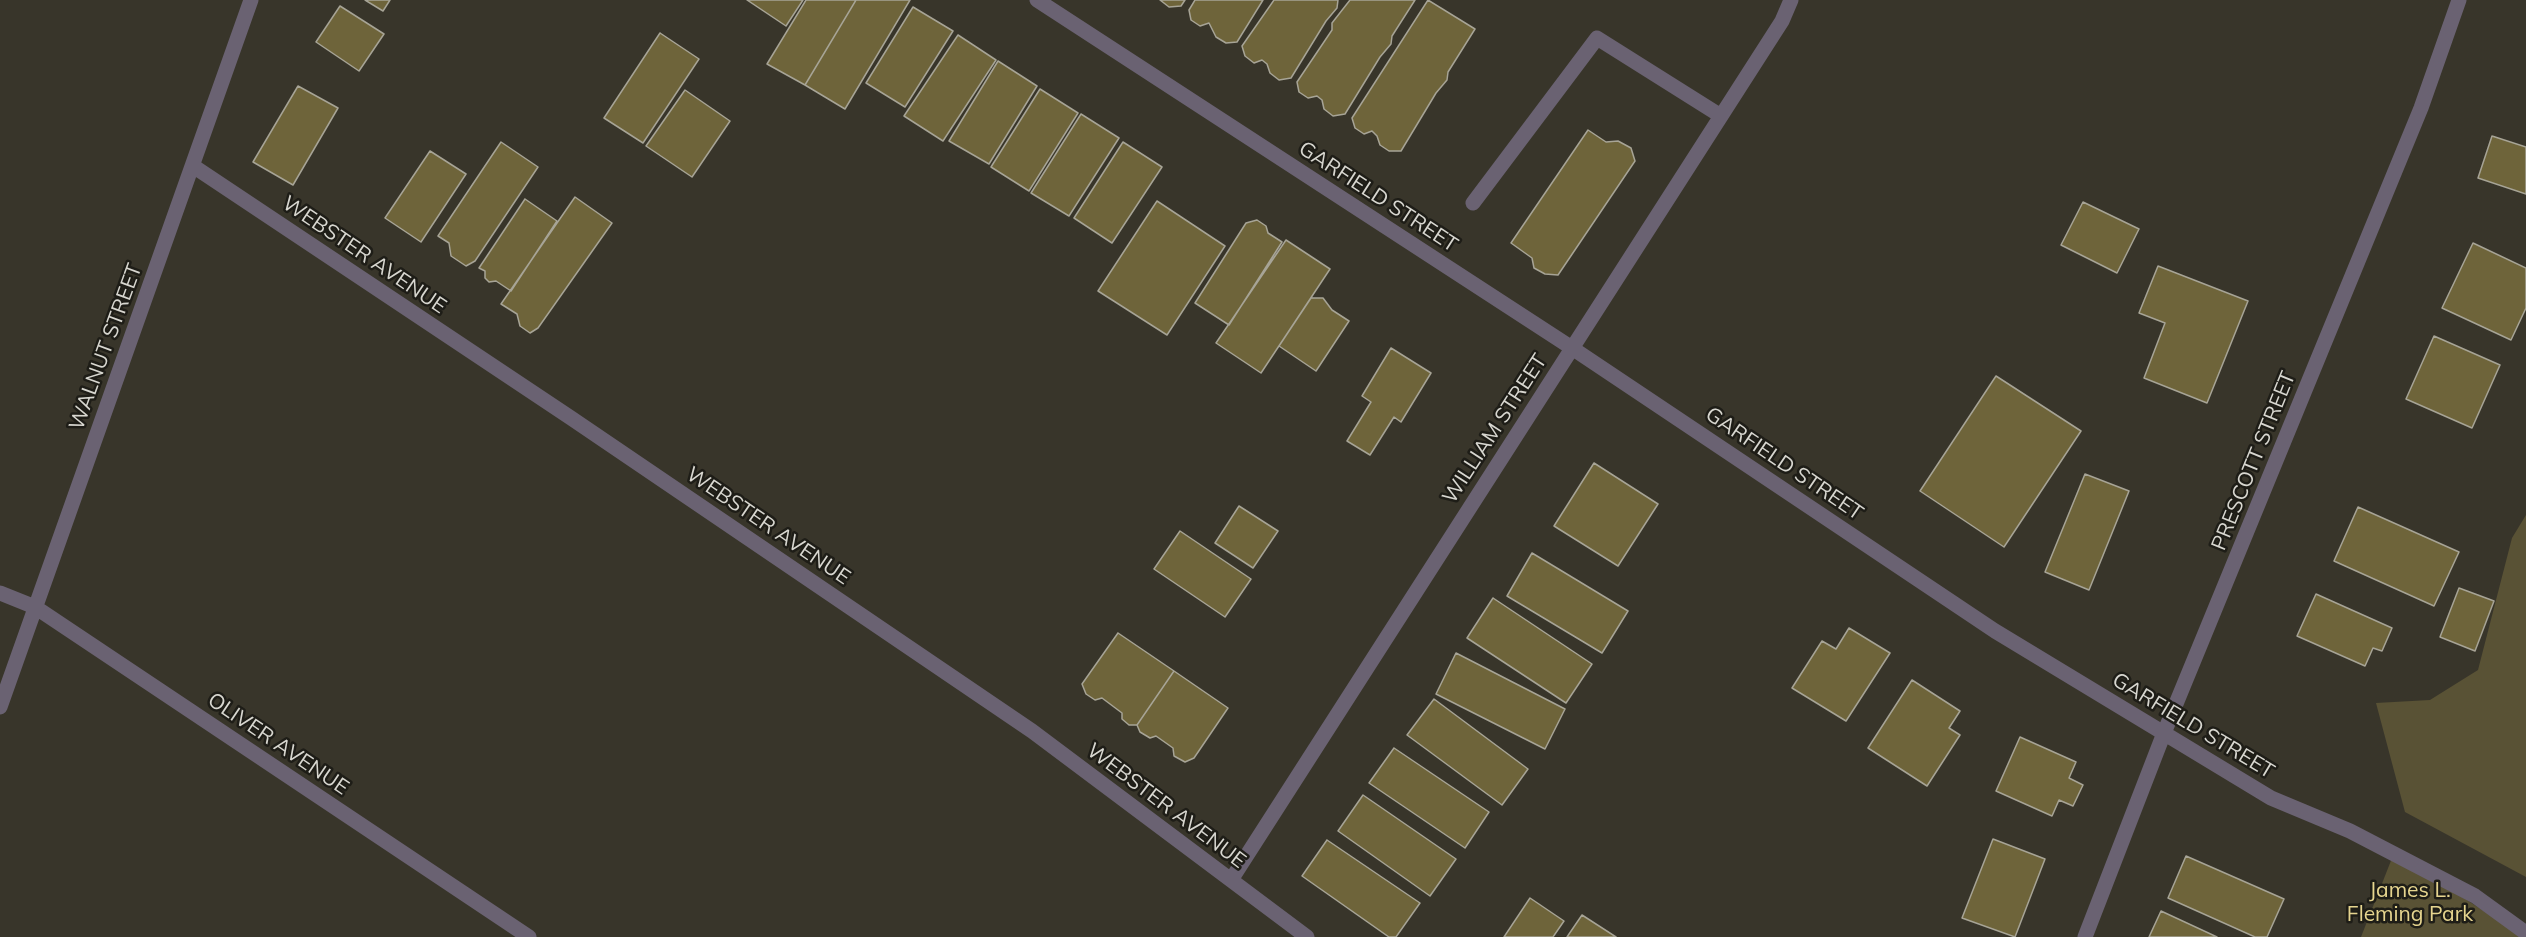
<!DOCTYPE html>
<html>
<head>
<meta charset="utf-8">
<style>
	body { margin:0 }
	canvas { display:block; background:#38352a }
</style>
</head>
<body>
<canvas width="2526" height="937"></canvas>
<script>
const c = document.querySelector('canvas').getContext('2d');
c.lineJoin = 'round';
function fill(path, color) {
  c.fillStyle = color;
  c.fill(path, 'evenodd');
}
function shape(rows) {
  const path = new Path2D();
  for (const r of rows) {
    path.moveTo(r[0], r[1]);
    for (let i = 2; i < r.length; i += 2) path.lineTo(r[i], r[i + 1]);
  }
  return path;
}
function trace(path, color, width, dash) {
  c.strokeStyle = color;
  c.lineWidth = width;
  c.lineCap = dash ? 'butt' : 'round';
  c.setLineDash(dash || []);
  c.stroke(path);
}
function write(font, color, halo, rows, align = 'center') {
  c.font = font + ' Mulish,sans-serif';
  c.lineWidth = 5;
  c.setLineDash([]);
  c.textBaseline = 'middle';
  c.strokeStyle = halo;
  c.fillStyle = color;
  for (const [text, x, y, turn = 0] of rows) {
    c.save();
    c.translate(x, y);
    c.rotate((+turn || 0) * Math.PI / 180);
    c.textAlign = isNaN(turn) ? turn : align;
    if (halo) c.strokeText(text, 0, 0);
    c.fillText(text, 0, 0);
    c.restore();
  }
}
fill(shape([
	[2526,515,2526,877,2405,812,2376,703,2430,700,2478,670,2512,538],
	[2394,853,2524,937,2361,937]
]), '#595235');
const building = shape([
	[365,0,390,0,383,11,365,0],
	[747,0,803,0,786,26,747,0],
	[806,0,856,0,805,85,767,64,806,0],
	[856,0,910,0,845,109,805,85,856,0],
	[1185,0,1181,6,1169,7,1160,0,1185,0],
	[1195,0,1263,0,1237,42,1226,43,1216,37,1209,23,1200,26,1191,20,1189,10,1195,0],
	[1274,0,1338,0,1337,8,1326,21,1291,78,1279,80,1270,73,1267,64,1262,60,1254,63,1245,56,1242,46,1274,0],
	[1350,0,1415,0,1392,36,1391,44,1380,57,1345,114,1333,116,1324,109,1322,100,1317,96,1308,98,1299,92,1297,82,1332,30,1332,23,1350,0],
	[1428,0,1475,29,1448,72,1447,80,1436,93,1401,151,1389,151,1380,145,1377,136,1372,131,1364,134,1355,128,1352,118,1428,0],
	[340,6,384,34,359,71,316,42,340,6],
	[913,7,953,31,905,107,866,83,913,7],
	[660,33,699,59,643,143,604,118,660,33],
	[958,35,996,60,943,141,904,116,958,35],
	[998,61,1037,86,989,164,949,141,998,61],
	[298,86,338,108,293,185,253,162,298,86],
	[1040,89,1078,113,1029,191,991,167,1040,89],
	[685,90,730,121,692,177,646,146,685,90],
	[1081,114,1119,138,1069,216,1031,193,1081,114],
	[1588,130,1606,142,1618,141,1631,148,1635,161,1558,275,1545,274,1534,268,1532,258,1511,243,1588,130],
	[2492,136,2526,147,2526,194,2478,178,2492,136],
	[501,142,538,167,475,261,466,266,451,256,449,243,438,236,501,142],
	[1123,142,1162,167,1112,243,1074,218,1123,142],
	[430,151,466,174,421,242,385,218,430,151],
	[575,197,612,223,538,328,530,333,520,326,517,314,501,304,575,197],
	[525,199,557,221,511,291,496,281,489,282,485,278,485,271,479,268,525,199],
	[1157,201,1225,246,1167,335,1098,291,1157,201],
	[2083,202,2139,229,2117,273,2061,245,2083,202],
	[1257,220,1266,226,1268,233,1282,242,1229,325,1195,303,1246,223,1257,220],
	[1286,240,1330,269,1261,373,1216,343,1286,240],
	[2473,243,2526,268,2526,308,2511,340,2442,308,2473,243],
	[2158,266,2248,301,2207,403,2144,378,2165,323,2139,313,2158,266],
	[1311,298,1323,298,1332,310,1349,321,1316,371,1279,346,1311,298],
	[2434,336,2500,365,2472,428,2406,399,2434,336],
	[1391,348,1431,373,1401,422,1394,417,1370,455,1347,441,1371,402,1362,396,1391,348],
	[1996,376,2081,431,2004,547,1920,491,1996,376],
	[1594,463,1658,504,1618,566,1554,526,1594,463],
	[2085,474,2129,491,2089,590,2045,572,2085,474],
	[1239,506,1278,531,1253,568,1215,543,1239,506],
	[2358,507,2459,552,2434,606,2334,561,2358,507],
	[1180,531,1251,579,1225,617,1154,569,1180,531],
	[1532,553,1628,611,1602,653,1507,596,1532,553],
	[2459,588,2494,601,2475,651,2440,637,2459,588],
	[2316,594,2392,628,2382,651,2373,648,2365,666,2297,636,2316,594],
	[1493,598,1592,664,1566,703,1467,638,1493,598],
	[1849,628,1890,653,1846,721,1792,688,1822,641,1836,649,1849,628],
	[1118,633,1174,671,1137,725,1129,725,1122,719,1122,713,1102,698,1095,700,1086,694,1082,684,1118,633],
	[1456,653,1565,709,1545,749,1436,694,1456,653],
	[1174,671,1228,708,1194,758,1185,762,1174,756,1173,748,1156,736,1150,738,1140,732,1137,725,1174,671],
	[1912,680,1960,711,1949,728,1960,735,1927,786,1868,748,1912,680],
	[1434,699,1528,769,1502,805,1407,735,1434,699],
	[2020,737,2076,762,2069,778,2083,785,2073,806,2059,800,2052,816,1996,791,2020,737],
	[1394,748,1489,812,1465,848,1369,783,1394,748],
	[1363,795,1456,859,1430,896,1338,831,1363,795],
	[1993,839,2045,859,2015,937,1962,918,1993,839],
	[1327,840,1420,903,1396,937,1389,937,1302,876,1327,840],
	[2186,856,2284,899,2267,937,2255,937,2168,898,2186,856],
	[1530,898,1564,921,1553,937,1504,937,1530,898],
	[2161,911,2217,937,2149,937,2161,911],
	[1582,915,1616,937,1567,937,1582,915]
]);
fill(building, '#6e643a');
trace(building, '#a7a496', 1.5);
trace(shape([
	[1037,0,1572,348,1995,631,2271,798,2350,831,2475,896,2526,933],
	[193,166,571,418,1032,731,1307,937],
	[1473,203,1597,38,1721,116],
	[0,593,35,607,529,937],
	[0,707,251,0],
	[1231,880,1782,21,1791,0],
	[2085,937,2164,733,2421,108,2459,0]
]), '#6a6272', 15);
write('21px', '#d8d7d0', '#1e1d17', [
	["GARFIELD STREET",1378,197,33],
	["WEBSTER AVENUE",364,255,34],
	["WALNUT STREET",106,347,-70],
	["WILLIAM STREET",1495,429,-57],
	["PRESCOTT STREET",2254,461,-68],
	["GARFIELD STREET",1784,464,34],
	["WEBSTER AVENUE",768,526,34],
	["GARFIELD STREET",2193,726,31],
	["OLIVER AVENUE",278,744,34],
	["WEBSTER AVENUE",1166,806,37]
]);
write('21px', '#e6d58f', '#1e1d17', [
	["James L.",2410,891],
	["Fleming Park",2410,915]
]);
</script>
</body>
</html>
